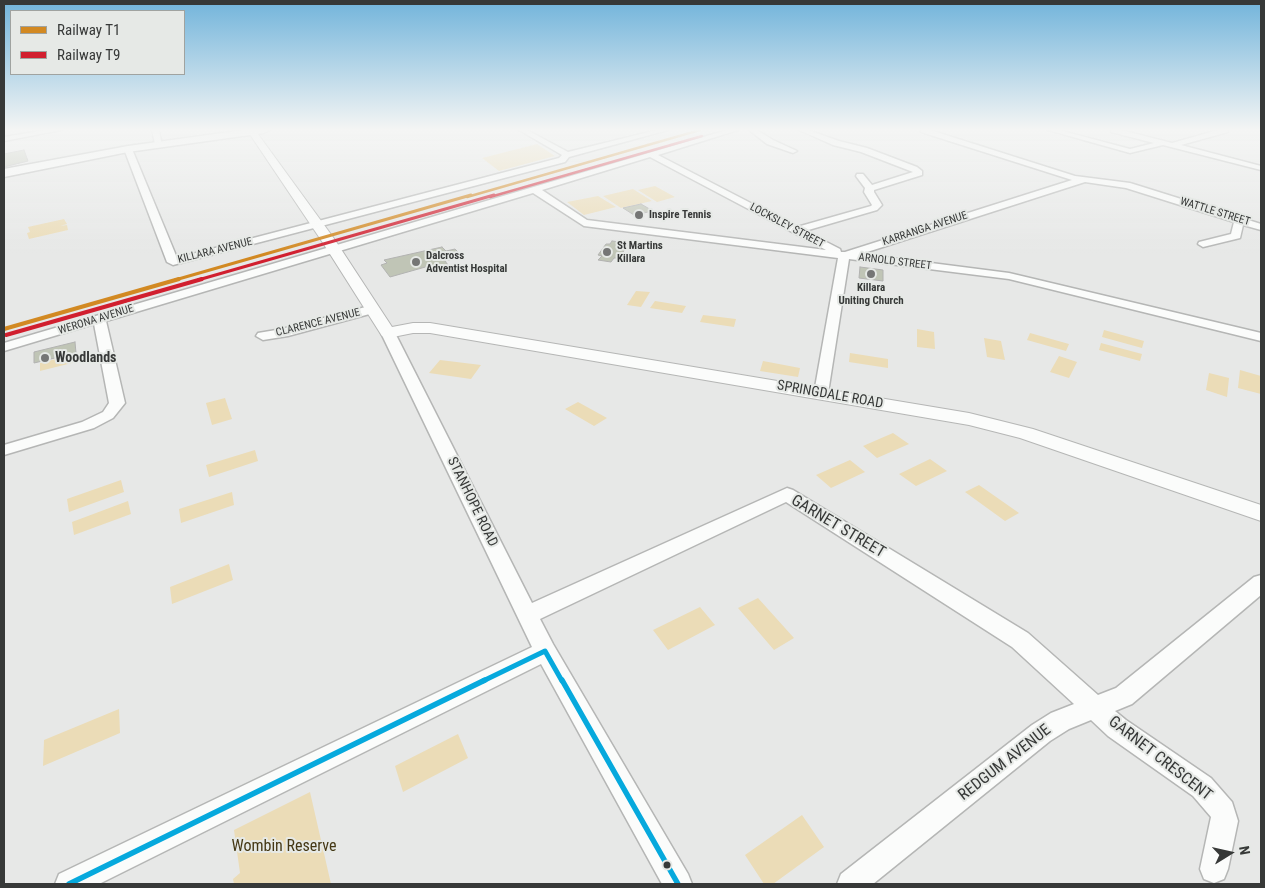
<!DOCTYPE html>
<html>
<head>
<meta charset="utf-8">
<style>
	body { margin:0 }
	#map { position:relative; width:1265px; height:888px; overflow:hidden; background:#e7e8e7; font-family:"Roboto Condensed",sans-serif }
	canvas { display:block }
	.frame { position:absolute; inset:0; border:5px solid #373938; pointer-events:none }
	.legend { position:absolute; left:10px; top:10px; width:175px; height:65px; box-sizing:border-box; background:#e6e9e6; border:1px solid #a0a3a0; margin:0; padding:6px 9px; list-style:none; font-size:15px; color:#373938 }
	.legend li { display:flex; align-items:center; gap:10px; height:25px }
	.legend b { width:25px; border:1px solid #a0a3a0 }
	.north { position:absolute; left:1205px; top:828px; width:50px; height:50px; -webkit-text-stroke:4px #e6e9e6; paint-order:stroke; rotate:80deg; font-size:14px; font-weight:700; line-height:20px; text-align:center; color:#373938 }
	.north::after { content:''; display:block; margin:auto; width:18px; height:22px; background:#373938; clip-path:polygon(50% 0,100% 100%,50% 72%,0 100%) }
</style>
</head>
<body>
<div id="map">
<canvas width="1265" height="888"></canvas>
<div class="frame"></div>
<ul class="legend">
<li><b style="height:6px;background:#d28922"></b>Railway T1</li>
<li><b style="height:6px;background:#d11f2f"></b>Railway T9</li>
</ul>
<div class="north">N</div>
</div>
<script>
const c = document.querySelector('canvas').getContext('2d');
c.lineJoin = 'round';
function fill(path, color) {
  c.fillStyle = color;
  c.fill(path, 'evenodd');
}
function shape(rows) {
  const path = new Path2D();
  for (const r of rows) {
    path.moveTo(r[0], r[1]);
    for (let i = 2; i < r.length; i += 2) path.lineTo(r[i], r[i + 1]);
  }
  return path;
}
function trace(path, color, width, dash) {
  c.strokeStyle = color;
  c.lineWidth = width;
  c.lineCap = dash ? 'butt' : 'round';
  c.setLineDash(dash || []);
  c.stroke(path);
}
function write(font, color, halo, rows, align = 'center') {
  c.font = font + ' "Roboto Condensed",sans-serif';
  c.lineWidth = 4;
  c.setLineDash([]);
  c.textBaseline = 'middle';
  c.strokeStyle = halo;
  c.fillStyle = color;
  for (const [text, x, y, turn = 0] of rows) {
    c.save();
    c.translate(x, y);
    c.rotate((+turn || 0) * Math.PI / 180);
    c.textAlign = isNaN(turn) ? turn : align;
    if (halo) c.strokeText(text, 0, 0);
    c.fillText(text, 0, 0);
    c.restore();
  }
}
fill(shape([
	[537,144,555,156,499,171,482,158],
	[655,186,675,197,657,202,638,190],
	[633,189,652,201,621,208,603,196],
	[598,196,616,207,584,215,567,202],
	[64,219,67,224,60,226,67,225,68,230,29,239,27,233,30,232,28,227],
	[636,291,650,292,641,307,627,305],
	[655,301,686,306,682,313,650,308],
	[703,315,736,319,734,327,700,322],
	[917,329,934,332,935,349,917,347],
	[1104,330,1144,341,1142,348,1102,337],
	[1030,333,1069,344,1066,351,1027,340],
	[984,338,1001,341,1005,360,987,357],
	[1101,343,1142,354,1140,361,1099,350],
	[83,352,84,360,40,371,40,363],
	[850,353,888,359,888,368,849,362],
	[1059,356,1077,362,1069,378,1050,372],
	[440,360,481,365,471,379,429,373],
	[763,361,800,368,798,377,760,371],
	[1240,370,1261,376,1261,394,1238,388],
	[1209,373,1229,378,1227,397,1206,390],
	[225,398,232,419,212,425,206,403],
	[578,402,607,418,594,426,565,409],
	[893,433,909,444,877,458,863,446],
	[255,450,258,461,209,477,206,465],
	[930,459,947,471,916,486,899,474],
	[850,460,865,472,831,488,816,475],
	[121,480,124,492,69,512,67,499],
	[979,485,1019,513,1005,521,965,492],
	[232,492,234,505,181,523,179,509],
	[128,501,131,514,74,535,72,522],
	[229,564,233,580,172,604,170,587],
	[758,598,794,638,774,650,738,608],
	[700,607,715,625,668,650,653,630],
	[119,709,120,733,43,766,44,740],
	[458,734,468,758,403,792,395,766],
	[310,792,331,884,234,884,233,879,240,873,234,830],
	[802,815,824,847,773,884,764,884,745,855]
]), '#ebdcb7');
const building = shape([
	[24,150,28,161,4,167,4,154,24,150],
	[641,204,653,211,634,215,623,208,641,204],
	[612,241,629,243,619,258,614,258,611,262,598,260,602,256,598,255,606,244,610,244,612,241],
	[442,247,446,251,455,249,463,257,445,261,448,265,431,269,429,266,390,277,381,265,387,263,384,260,442,247],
	[860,267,883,270,883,281,859,278,860,267],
	[75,342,76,353,34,363,34,352,75,342]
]);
fill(building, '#c0c5b6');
trace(building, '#b2b2b1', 1);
const minor = shape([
	[46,130,61,130,4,141,4,137,46,130],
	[152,130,159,130,162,146,155,144,152,130],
	[519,130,527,130,568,152,657,130,668,130,569,157,565,162,173,265,167,262,124,149,128,147,132,149,177,258,559,158,562,155,519,130],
	[727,130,738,130,658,155,797,227,871,206,872,205,864,192,865,188,856,176,857,174,863,174,872,185,913,172,861,152,833,145,799,130,808,130,839,141,867,148,917,167,922,171,922,175,874,190,874,192,882,205,877,210,805,231,840,249,841,252,845,252,1072,180,921,132,921,130,930,130,1075,176,1130,183,1261,224,1261,230,1243,225,1240,238,1203,247,1198,244,1199,242,1231,234,1234,222,1126,188,1085,182,861,254,1009,273,1261,333,1261,341,1009,279,849,259,828,393,826,396,821,397,816,396,814,393,838,258,584,226,533,193,106,321,125,403,113,418,94,428,4,455,4,445,82,422,103,412,109,403,94,324,4,351,4,343,727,130],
	[650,157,826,250,587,220,542,190,650,157],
	[749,130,757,130,773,140,797,151,793,153,767,144,749,130],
	[1048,130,1059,130,1130,149,1154,143,1111,132,1111,130,1121,130,1172,143,1218,130,1228,130,1228,132,1181,145,1261,166,1261,170,1163,145,1130,153,1048,130],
	[373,305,379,309,377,312,288,336,263,340,256,336,258,333,282,329,373,305],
	[388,329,395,333,532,603,787,488,793,490,1028,633,1098,695,1116,688,1254,577,1261,575,1261,595,1132,704,1115,711,1126,720,1211,778,1232,802,1238,821,1228,869,1224,879,1214,883,1204,879,1200,869,1211,817,1193,796,1108,736,1091,720,1069,729,1050,741,873,884,837,884,841,874,1032,725,1051,713,1074,704,1012,647,786,502,540,619,553,644,688,874,692,884,662,884,541,664,99,884,55,884,59,874,532,647,381,333,388,329]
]);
const major = shape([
	[247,130,255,130,335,240,392,327,413,323,430,323,969,413,1033,429,1261,505,1261,521,1020,438,969,425,430,333,413,333,388,338,382,336,323,243,247,130]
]);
const highway = shape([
	[244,130,269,130,264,133,128,152,4,177,4,169,128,146,244,130]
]);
trace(minor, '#b5b6b5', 3);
trace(major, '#b5b6b5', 2);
trace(highway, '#b5b6b5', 3);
fill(minor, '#fbfcfb');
fill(major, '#fbfcfb');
fill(highway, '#fbfcfb');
trace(shape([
	[483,681,545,651,562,681]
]), '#06a9dd', 5);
trace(shape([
	[562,680,678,884],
	[69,884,485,680]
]), '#06a9dd', 5.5);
trace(shape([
	[467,197,700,130]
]), '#d28922', 2.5);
trace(shape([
	[175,280,471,195]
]), '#d28922', 3);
trace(shape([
	[4,329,179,279]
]), '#d28922', 4);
trace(shape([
	[490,197,702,136]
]), '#d11f2f', 2.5);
trace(shape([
	[198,280,494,195]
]), '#d11f2f', 3);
trace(shape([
	[6,335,202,279]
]), '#d11f2f', 4);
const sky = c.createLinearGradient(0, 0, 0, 254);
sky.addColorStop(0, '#72b4db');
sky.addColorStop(0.51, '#f4f5f4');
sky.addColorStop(1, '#f4f5f400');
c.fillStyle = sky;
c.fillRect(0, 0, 1265, 254);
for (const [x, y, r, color] of [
	[639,215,5,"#757675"],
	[607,252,5,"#757675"],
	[416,262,5,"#757675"],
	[871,274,5,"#757675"],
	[45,358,5,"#757675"],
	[667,865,4.5,"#373938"]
]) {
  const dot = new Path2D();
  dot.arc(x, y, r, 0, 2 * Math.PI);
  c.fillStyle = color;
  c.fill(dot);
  trace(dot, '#e6e9e6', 2);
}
write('11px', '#373938', '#e6e9e6', [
	["WATTLE STREET",1215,212,17],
	["LOCKSLEY STREET",787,226,28],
	["KARRANGA AVENUE",925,229,-18],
	["KILLARA AVENUE",215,251,-14],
	["ARNOLD STREET",895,262,7],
	["WERONA AVENUE",96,320,-17],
	["CLARENCE AVENUE",318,323,-14]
]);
write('bold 11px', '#373938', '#e6e9e6', [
	["Inspire Tennis",649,215],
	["St Martins",617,246],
	["Killara",617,259],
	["Dalcross",426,256],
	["Adventist Hospital",426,269],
	["Killara",871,288,"center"],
	["Uniting Church",871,301,"center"]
], 'left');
write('bold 14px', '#373938', '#e6e9e6', [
	["Woodlands",55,358]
], 'left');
write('14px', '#373938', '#e6e9e6', [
	["SPRINGDALE ROAD",830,395,10],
	["STANHOPE ROAD",472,502,64]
]);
write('16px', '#373938', '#e6e9e6', [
	["GARNET STREET",838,527,31],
	["GARNET CRESCENT",1160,759,38],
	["REDGUM AVENUE",1005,763,-38]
]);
write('16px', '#443714', '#e6e9e6', [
	["Wombin Reserve",284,847]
]);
</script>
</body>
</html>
